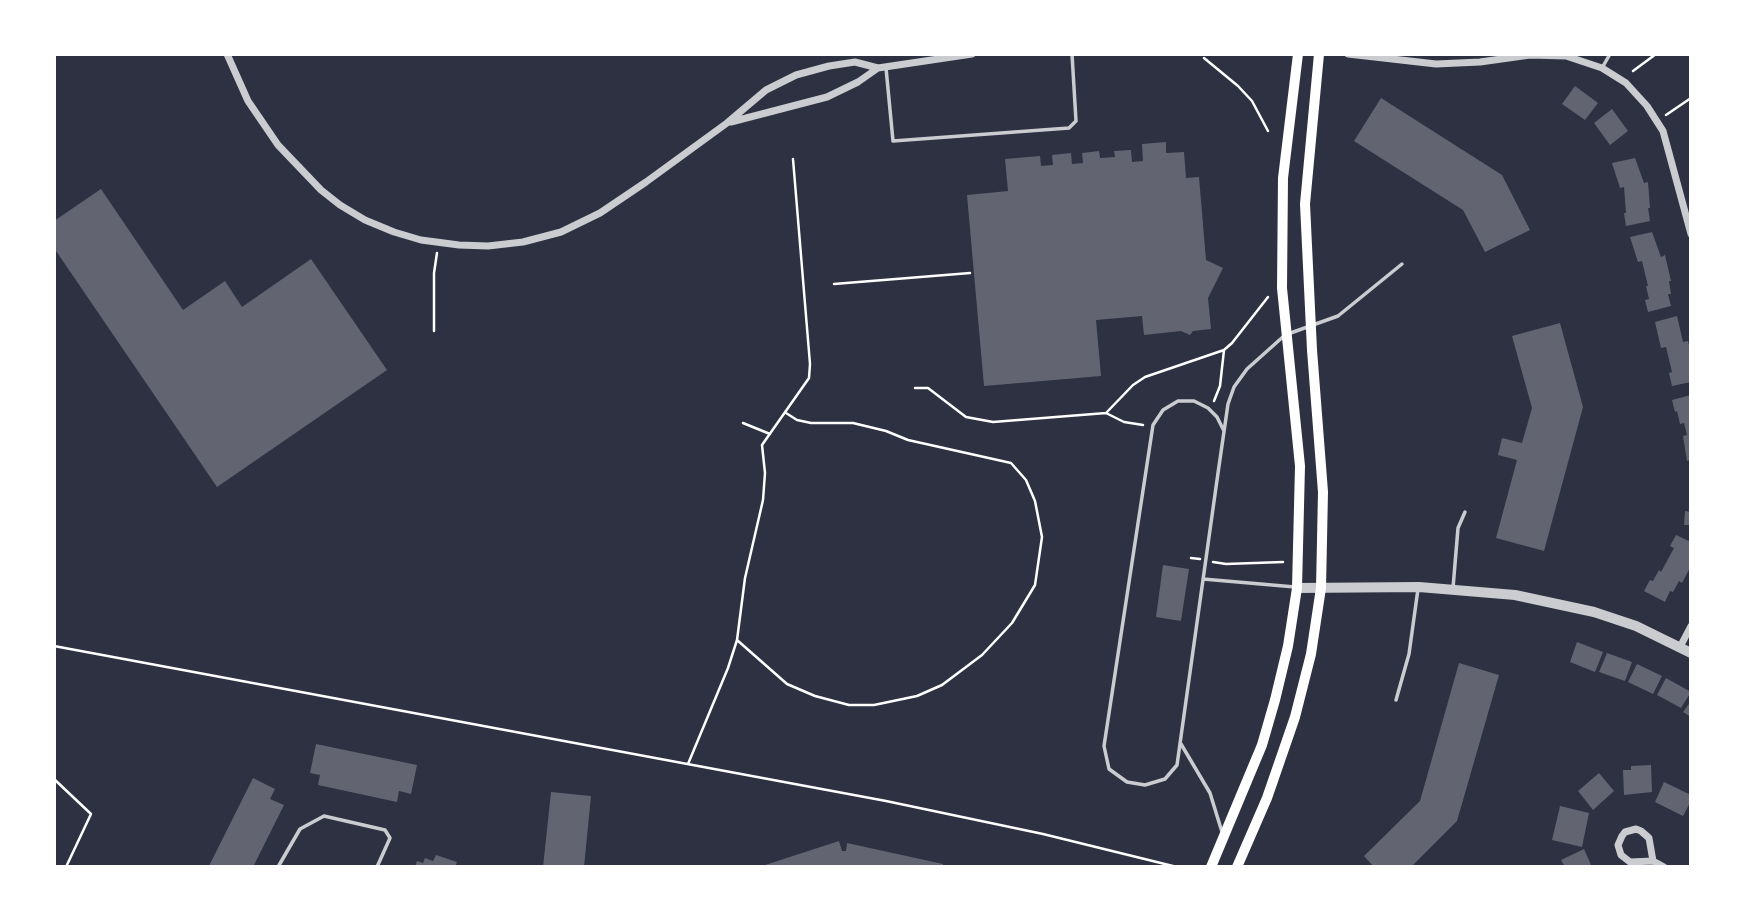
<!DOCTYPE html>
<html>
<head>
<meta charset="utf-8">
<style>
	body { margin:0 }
	#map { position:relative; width:1745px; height:921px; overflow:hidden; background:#2d3142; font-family:"Libre Baskerville",serif }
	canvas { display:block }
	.frame { position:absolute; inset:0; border:56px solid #fff; pointer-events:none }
</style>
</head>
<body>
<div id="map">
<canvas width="1745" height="921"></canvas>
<div class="frame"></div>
</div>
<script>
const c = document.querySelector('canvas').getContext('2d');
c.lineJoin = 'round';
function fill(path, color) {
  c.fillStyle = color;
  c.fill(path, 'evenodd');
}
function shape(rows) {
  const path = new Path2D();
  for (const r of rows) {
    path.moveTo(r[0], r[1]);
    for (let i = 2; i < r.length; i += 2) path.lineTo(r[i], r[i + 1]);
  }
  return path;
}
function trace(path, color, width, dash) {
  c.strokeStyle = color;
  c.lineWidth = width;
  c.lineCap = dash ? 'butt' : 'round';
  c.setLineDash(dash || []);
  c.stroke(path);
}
fill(shape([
	[1575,86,1598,103,1585,120,1562,104],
	[1381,98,1502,175,1530,230,1485,252,1463,210,1354,141],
	[1612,109,1628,131,1610,145,1594,123],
	[1166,142,1166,153,1184,152,1186,178,1199,177,1206,260,1223,268,1208,298,1211,329,1193,331,1190,335,1181,331,1144,335,1142,316,1096,320,1101,376,984,386,967,195,1008,191,1005,159,1040,156,1041,166,1053,165,1052,155,1071,153,1072,164,1083,163,1082,153,1099,151,1100,158,1115,157,1114,151,1131,150,1132,162,1143,161,1142,144],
	[1635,158,1644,183,1648,182,1650,208,1648,208,1650,221,1626,226,1624,213,1626,213,1624,187,1620,188,1612,163],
	[101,189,183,310,225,281,242,307,311,259,387,370,217,487,54,248,54,221],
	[1652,232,1661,257,1665,255,1671,281,1669,281,1671,294,1668,294,1671,306,1648,312,1645,300,1649,299,1646,286,1648,286,1642,261,1638,262,1630,237],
	[1677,316,1683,342,1688,341,1691,352,1691,382,1672,386,1669,373,1672,372,1666,347,1661,348,1655,322],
	[1560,323,1583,407,1544,551,1496,538,1517,460,1498,455,1502,438,1522,443,1532,408,1512,336],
	[1691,395,1691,460,1687,461,1683,436,1687,435,1684,423,1680,424,1677,411,1675,412,1672,400],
	[1685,511,1691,512,1691,525,1684,525],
	[1676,535,1691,542,1691,566,1682,583,1679,581,1673,592,1670,591,1665,602,1644,591,1650,580,1653,581,1659,570,1661,572,1674,548,1670,546],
	[1163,565,1189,569,1181,621,1156,617],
	[1577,642,1603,652,1595,672,1570,662],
	[1607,653,1632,662,1625,681,1599,672],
	[1459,663,1499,675,1457,821,1411,867,1374,867,1364,856,1420,801],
	[1637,664,1662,676,1653,694,1628,682],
	[1666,678,1691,692,1681,708,1657,695],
	[1691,701,1691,717,1683,712],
	[316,744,417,765,411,794,399,791,397,802,318,785,320,775,310,773],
	[1651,765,1652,792,1624,795,1623,770,1631,770,1631,766],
	[1599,773,1614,791,1593,810,1578,791],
	[253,778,275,789,270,799,284,805,253,867,211,867,209,866],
	[1664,782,1691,795,1691,801,1683,816,1655,802],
	[551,792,591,796,584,867,543,867],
	[1560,806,1589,813,1582,847,1552,840],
	[839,841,842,851,846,851,847,843,943,864,943,867,759,867],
	[1584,849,1592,867,1565,867,1561,860],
	[436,855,457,862,455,867,415,867,417,861,423,863,425,858,433,861]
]), '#626471');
trace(shape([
	[1204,58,1238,86,1252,101,1268,131],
	[1633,71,1656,54],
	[1666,115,1691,98],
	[834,284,970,273],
	[434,331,434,273,437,253],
	[915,388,928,388,966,417,993,422,1106,413,1124,422,1143,425],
	[1214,401,1220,386,1224,350],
	[1106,413,1133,385,1145,377,1224,350,1232,343,1268,297],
	[743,423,770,434],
	[1191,558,1200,559],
	[1213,562,1226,564,1283,562],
	[737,640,787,684,815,696,849,705,874,705,917,696,942,685,982,655,1012,623,1035,585,1042,537,1035,501,1026,480,1011,463,908,440,886,431,853,423,811,423,797,420,786,413],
	[54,646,886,801,1043,834,1177,867],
	[688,764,728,668,737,640,745,578,763,500,765,473,762,445,809,378,810,364,793,159],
	[54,779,91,814,66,867]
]), '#fff', 2.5);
trace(shape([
	[886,68,893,141,1069,128,1076,121,1072,54],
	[1602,68,1610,54],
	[1224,431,1217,417,1208,408,1194,401,1178,401,1163,410,1153,425,1104,746,1109,769,1127,782,1145,785,1165,779,1177,765,1218,473,1228,404,1234,387,1247,369,1285,335,1338,316,1402,264],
	[1203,579,1295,587],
	[1453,588,1458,528,1465,512],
	[1396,700,1409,654,1418,589],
	[1181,744,1210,793,1222,832],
	[278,867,300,829,324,816,385,830,390,838,377,867]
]), '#caccd0', 3.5);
trace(shape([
	[227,54,248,101,278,145,321,190,340,205,365,220,394,232,421,240,459,245,488,246,523,242,561,232,600,213,646,182,727,123,766,90,796,75,829,66,855,62,878,68],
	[1348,54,1436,64,1480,62,1530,55,1566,56,1602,68,1626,83,1647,106,1663,131,1691,234],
	[731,122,827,97,858,82,878,68,972,54],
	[1680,647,1691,626],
	[1636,829,1641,831,1649,838,1653,861,1630,862,1621,855,1618,845,1622,836,1625,832,1636,829],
	[1653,861,1664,867]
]), '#caccd0', 7);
trace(shape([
	[1297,588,1419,587,1515,595,1594,612,1636,626,1691,653]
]), '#caccd0', 10);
trace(shape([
	[1211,867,1262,745,1275,700,1288,646,1297,588,1300,466,1282,288,1283,178,1298,54],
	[1237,867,1267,798,1295,717,1311,654,1321,588,1323,492,1312,350,1305,204,1319,54]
]), '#fff', 10);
</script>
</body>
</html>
